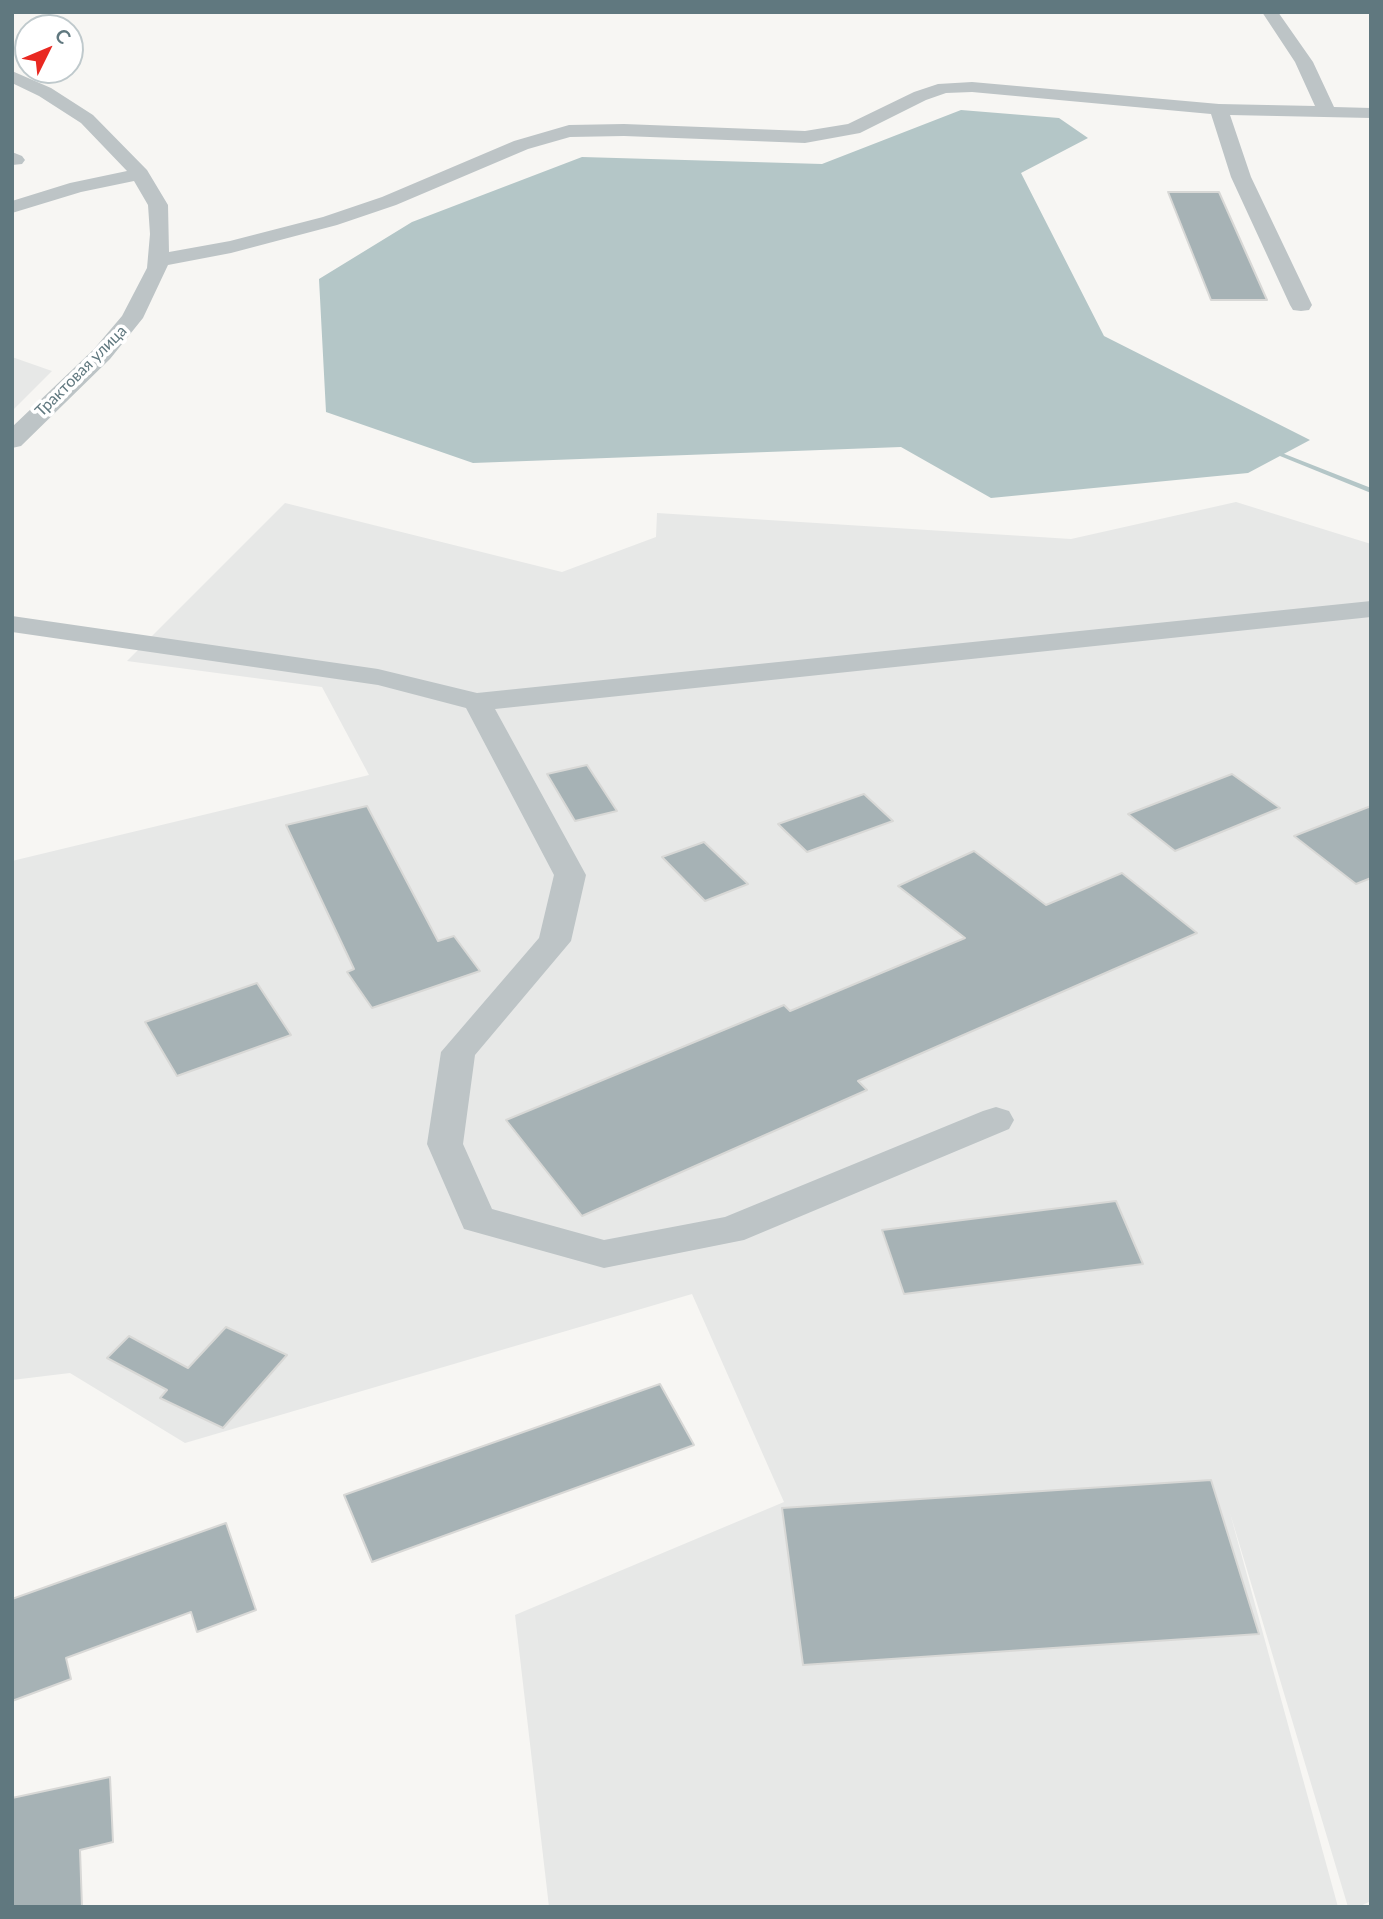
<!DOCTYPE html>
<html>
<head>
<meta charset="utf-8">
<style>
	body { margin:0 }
	#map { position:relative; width:1383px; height:1919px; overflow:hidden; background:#f7f6f3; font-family:Lato,sans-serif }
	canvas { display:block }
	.frame { position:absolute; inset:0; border:14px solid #60787f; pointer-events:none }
	.north { position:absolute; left:14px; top:14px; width:70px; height:70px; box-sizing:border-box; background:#fff; border:2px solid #bfc9cc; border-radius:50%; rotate:47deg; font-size:19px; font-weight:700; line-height:28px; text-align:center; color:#60787f }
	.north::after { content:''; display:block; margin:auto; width:24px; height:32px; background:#e92821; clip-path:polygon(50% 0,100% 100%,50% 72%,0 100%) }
</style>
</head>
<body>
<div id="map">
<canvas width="1383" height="1919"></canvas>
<div class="frame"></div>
<div class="north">С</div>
</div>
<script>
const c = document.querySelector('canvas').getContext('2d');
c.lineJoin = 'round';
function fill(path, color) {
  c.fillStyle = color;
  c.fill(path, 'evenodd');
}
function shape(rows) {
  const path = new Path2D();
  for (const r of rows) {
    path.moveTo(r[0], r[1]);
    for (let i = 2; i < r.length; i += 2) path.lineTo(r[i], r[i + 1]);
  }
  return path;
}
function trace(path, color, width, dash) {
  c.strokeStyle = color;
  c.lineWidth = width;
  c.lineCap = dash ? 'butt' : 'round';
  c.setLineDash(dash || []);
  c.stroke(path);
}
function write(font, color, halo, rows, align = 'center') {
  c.font = font + ' Lato,sans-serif';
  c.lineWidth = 7;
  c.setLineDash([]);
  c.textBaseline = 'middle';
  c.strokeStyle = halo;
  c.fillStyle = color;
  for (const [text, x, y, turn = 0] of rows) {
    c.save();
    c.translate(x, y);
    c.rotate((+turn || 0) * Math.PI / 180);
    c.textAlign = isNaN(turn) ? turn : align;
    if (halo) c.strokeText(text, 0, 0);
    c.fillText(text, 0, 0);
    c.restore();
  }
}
fill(shape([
	[12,357,52,371,12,411],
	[1236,502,1371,544,1371,1901,1358,1907,1348,1907,1230,1513,1338,1907,549,1907,515,1615,784,1502,692,1294,185,1443,70,1373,12,1380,12,861,369,775,322,687,127,661,285,503,562,572,656,537,657,513,1071,539]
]), '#e7e8e7');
fill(shape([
	[961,110,1059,118,1088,138,1021,173,1104,336,1310,440,1248,473,991,498,901,447,473,463,326,412,319,279,412,222,582,157,822,164]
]), '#b4c6c7');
fill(shape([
	[1282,453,1371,488,1371,493,1280,456,1278,455,1282,453]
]), '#b4c6c7');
const building = shape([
	[1168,192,1219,192,1267,300,1211,300,1168,192],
	[587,765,617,811,575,821,547,774,587,765],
	[1232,774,1280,808,1175,851,1128,814,1232,774],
	[864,794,893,821,807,852,778,824,864,794],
	[367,806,438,941,454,936,480,971,372,1008,347,972,354,969,286,825,367,806],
	[1371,806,1371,878,1356,884,1294,836,1371,806],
	[704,842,748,884,705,901,662,857,704,842],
	[974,851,1046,905,1122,873,1197,933,858,1081,867,1090,582,1216,506,1120,784,1005,790,1011,965,938,898,886,974,851],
	[257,983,291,1035,177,1076,145,1022,257,983],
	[1116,1201,1143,1264,904,1294,882,1230,1116,1201],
	[226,1327,287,1355,223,1428,160,1398,167,1390,107,1358,129,1336,188,1368,226,1327],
	[660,1384,694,1445,372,1562,344,1495,660,1384],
	[1211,1480,1259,1634,803,1665,782,1508,1211,1480],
	[226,1523,256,1610,197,1632,191,1612,66,1658,71,1679,12,1701,12,1599,226,1523],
	[110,1777,113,1842,80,1850,82,1907,12,1907,12,1798,110,1777]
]);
fill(building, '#a6b2b5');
trace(building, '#d8d8d6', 2);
fill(shape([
	[1262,12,1278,12,1313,62,1334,107,1371,108,1371,118,1230,115,1251,177,1312,305,1309,310,1301,311,1293,310,1290,305,1231,177,1211,114,972,92,946,93,926,100,860,133,805,143,624,136,570,137,528,149,396,205,337,225,231,253,168,265,143,318,110,359,21,446,12,448,12,427,94,349,122,316,147,268,150,234,148,205,134,181,81,192,12,213,12,201,70,183,127,171,81,123,39,96,12,83,12,71,51,88,93,115,147,170,168,205,169,252,230,241,323,217,382,197,514,141,569,125,624,124,805,131,848,124,914,92,938,84,972,82,1219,104,1315,106,1295,62,1262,12],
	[12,152,22,156,25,160,22,164,12,165,12,152],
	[1371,601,1371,617,495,709,586,875,571,941,475,1055,463,1144,492,1209,604,1240,725,1217,983,1111,996,1107,1009,1111,1014,1120,1009,1129,744,1240,604,1268,464,1229,427,1144,441,1052,539,938,554,875,466,708,378,685,12,632,12,616,378,669,477,693,1371,601]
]), '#bdc4c6');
write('16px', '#60787f', '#fff', [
	["Трактовая улица",81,371,-45]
]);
</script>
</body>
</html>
